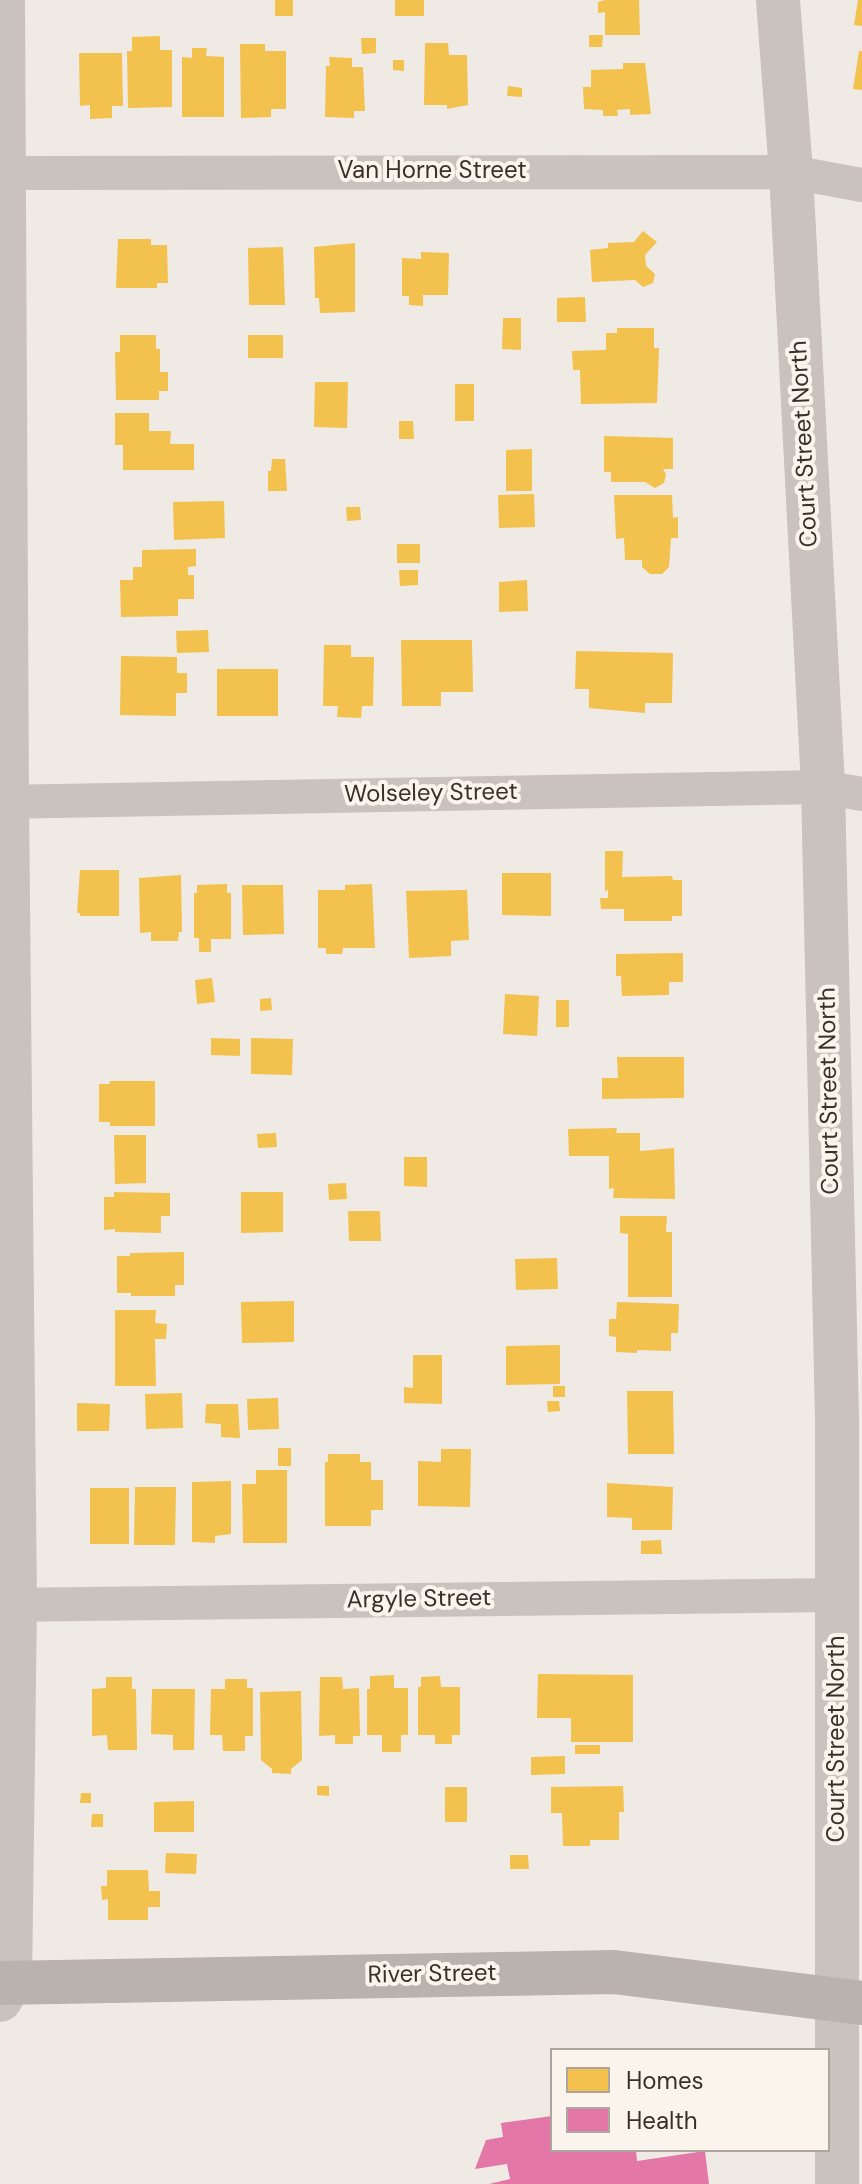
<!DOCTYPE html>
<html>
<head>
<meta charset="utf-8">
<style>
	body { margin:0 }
	#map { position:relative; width:862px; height:2184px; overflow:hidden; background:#f0eae5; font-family:"DM Sans",sans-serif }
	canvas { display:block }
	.legend { position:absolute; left:550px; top:2048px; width:280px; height:104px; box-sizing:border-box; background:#fbf4ed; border:2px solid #aea59f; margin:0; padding:10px 14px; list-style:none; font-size:24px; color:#3b2f2a }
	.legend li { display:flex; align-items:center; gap:16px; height:40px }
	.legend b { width:40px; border:2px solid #aea59f }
</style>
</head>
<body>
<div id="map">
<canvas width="862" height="2184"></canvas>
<ul class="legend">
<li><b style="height:22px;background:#f2c14e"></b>Homes</li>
<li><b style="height:22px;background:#e377a8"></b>Health</li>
</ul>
</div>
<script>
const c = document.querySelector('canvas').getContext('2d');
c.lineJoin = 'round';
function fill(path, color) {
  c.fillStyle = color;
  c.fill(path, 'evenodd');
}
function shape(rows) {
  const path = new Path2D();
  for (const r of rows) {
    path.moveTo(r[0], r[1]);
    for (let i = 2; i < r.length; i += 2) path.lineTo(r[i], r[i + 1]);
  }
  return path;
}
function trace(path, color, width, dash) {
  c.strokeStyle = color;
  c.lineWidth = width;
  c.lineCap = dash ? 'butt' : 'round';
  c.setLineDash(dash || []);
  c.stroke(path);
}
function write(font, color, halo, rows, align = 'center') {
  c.font = font + ' "DM Sans",sans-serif';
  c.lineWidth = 8;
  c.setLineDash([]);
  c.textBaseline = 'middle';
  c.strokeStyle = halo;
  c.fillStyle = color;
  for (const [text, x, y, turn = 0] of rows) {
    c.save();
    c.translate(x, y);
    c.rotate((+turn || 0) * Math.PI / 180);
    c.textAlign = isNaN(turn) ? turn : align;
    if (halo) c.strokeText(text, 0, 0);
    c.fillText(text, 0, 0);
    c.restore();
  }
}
fill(shape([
	[275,0,293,0,293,16,275,16],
	[395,0,424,0,424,16,395,16],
	[605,0,639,0,640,35,605,35,605,12,598,13,598,2],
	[858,0,862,0,862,26,854,25],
	[589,35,603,35,602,47,589,47],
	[160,36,160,50,172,50,172,107,128,108,127,51,132,51,132,37],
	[361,38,376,38,376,53,362,54],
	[425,43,448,43,449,55,467,55,468,105,447,109,447,105,424,105],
	[240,44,265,44,265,51,286,51,286,109,271,109,271,117,241,118],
	[192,48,207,48,206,56,224,57,224,117,182,117,182,57,192,58],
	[859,51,862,51,862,90,853,89],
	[79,53,122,53,123,106,112,106,112,118,90,119,90,105,80,106],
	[329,57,352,58,352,67,363,67,365,111,354,111,354,118,325,117,326,66,330,66],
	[393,60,404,60,404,71,393,70],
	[623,63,645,63,651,114,630,115,630,109,617,110,618,116,603,116,603,110,584,109,583,87,591,87,591,70,623,69],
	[508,86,522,88,522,97,507,96],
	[643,231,657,242,645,255,646,266,655,274,653,283,643,287,635,280,592,282,590,250,608,248,608,243,634,242],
	[118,239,151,239,151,245,167,245,168,283,157,283,157,288,116,288],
	[355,243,355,312,320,313,319,298,315,298,314,247],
	[283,247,285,305,249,305,248,248],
	[421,252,449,253,448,295,423,295,423,306,409,305,409,296,402,296,402,258,421,259],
	[585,297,586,322,557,322,557,298],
	[503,318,521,318,521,350,502,349],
	[617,328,654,328,654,348,659,348,657,403,581,404,580,370,573,370,572,351,606,350,606,333,617,333],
	[120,335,156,335,156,349,160,349,160,372,168,372,168,391,159,391,159,400,116,400,115,352,120,352],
	[248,335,283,335,283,358,248,358],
	[315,382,348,382,347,428,314,427],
	[455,384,474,384,474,421,455,421],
	[115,413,149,413,149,431,171,431,170,444,194,444,194,470,123,470,123,445,115,445],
	[399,421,413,421,414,439,399,439],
	[604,436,673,438,673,469,663,469,666,474,664,483,655,488,645,482,611,482,611,472,604,472],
	[532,449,532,491,506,491,506,450],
	[272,459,285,459,287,491,268,491,268,471,271,471],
	[534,494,535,527,499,528,498,495],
	[614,495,672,495,673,518,678,517,678,538,671,538,669,567,662,574,650,574,642,567,642,560,625,560,624,538,616,539],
	[224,501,225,538,174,540,173,502],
	[346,507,360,507,361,520,347,521],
	[397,544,420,544,420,563,397,563],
	[196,549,196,566,188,567,188,575,194,575,194,599,178,599,178,616,121,617,120,580,133,580,133,567,142,567,142,550],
	[399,570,418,570,418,585,400,586],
	[527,580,528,611,499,612,499,582],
	[208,630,209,652,177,653,176,631],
	[401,640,472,640,473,692,441,692,441,706,402,706],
	[324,645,351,645,351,657,374,657,373,706,362,706,361,718,337,717,338,706,323,706],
	[576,651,673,653,672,703,645,703,645,713,589,708,589,689,575,689],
	[121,656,177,657,177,673,187,673,187,693,176,693,176,716,120,715],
	[217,669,278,669,278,716,217,716],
	[605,851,623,851,622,877,672,876,673,880,682,880,682,916,672,916,672,921,624,921,624,909,601,909,600,898,608,898,608,890,605,891],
	[80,870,119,870,119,916,80,916,80,913,77,913],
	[502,873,551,873,551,916,502,915],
	[181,875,182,932,179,932,178,941,151,941,151,932,140,933,139,878],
	[227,884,227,893,231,893,231,939,211,939,211,952,199,952,199,938,194,938,194,893,197,893,197,885],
	[372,884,375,948,343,948,342,954,326,954,326,948,318,948,318,890,345,890,345,885],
	[242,885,283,885,284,934,243,935],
	[467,890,469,940,451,941,451,956,409,958,406,891],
	[683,953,683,982,669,982,669,995,622,996,621,976,616,976,616,954],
	[212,978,215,1002,197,1004,195,980],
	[505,994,539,996,537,1036,503,1034],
	[271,998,272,1010,260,1011,260,999],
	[556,1000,569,1000,569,1027,556,1027],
	[211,1038,240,1039,240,1056,211,1055],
	[251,1038,293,1039,292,1075,251,1074],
	[617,1057,684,1057,684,1098,602,1099,602,1078,618,1078],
	[110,1081,155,1081,155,1126,110,1126,110,1122,99,1122,99,1084,109,1084],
	[617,1128,616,1133,640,1133,640,1151,674,1148,675,1199,613,1198,614,1188,609,1189,609,1156,569,1156,568,1129],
	[276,1133,277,1147,258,1148,257,1134],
	[114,1135,146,1135,146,1183,115,1184],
	[404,1157,427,1157,427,1187,404,1186],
	[346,1183,347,1199,329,1200,328,1184],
	[114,1192,170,1193,170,1216,161,1216,161,1233,115,1232,115,1229,104,1230,104,1197,114,1197],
	[241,1192,283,1192,283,1232,241,1233],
	[348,1211,380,1211,381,1241,349,1241],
	[620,1216,667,1216,666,1232,672,1232,672,1297,628,1297,628,1234,620,1233],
	[184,1252,184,1285,175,1285,175,1296,131,1296,131,1293,117,1293,117,1256,130,1256,130,1253],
	[557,1258,558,1289,516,1290,515,1259],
	[294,1301,294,1342,242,1343,241,1302],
	[617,1302,679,1304,678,1333,671,1333,671,1351,637,1350,637,1353,616,1352,616,1337,609,1336,609,1319,616,1319],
	[115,1310,156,1310,155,1323,167,1324,166,1339,155,1339,156,1386,115,1386],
	[560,1345,560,1384,506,1385,506,1346],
	[413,1355,442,1355,442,1404,404,1403,404,1387,413,1388],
	[553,1386,565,1386,565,1397,553,1397],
	[627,1391,673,1391,674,1454,628,1454],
	[182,1393,183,1428,146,1429,145,1394],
	[278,1398,279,1429,248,1430,247,1399],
	[547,1401,559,1401,560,1411,548,1412],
	[77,1403,110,1404,109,1431,77,1431],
	[206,1404,238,1404,240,1438,221,1437,221,1424,205,1423],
	[278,1448,291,1448,291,1466,278,1466],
	[441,1449,471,1449,470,1507,418,1506,418,1461,441,1462],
	[328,1454,360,1454,360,1462,371,1462,371,1480,383,1480,383,1510,371,1510,371,1526,325,1526,325,1462,328,1462],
	[256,1470,287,1470,287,1543,243,1543,242,1484,256,1484],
	[231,1481,231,1534,215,1536,215,1543,192,1542,192,1482],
	[607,1483,673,1487,672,1530,632,1530,632,1518,607,1517],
	[135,1487,176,1487,175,1545,134,1545],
	[90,1488,129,1488,129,1544,90,1544],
	[661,1540,662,1554,641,1554,641,1541],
	[538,1674,633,1675,633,1742,571,1742,571,1718,537,1718],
	[394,1675,394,1688,408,1688,408,1735,401,1735,401,1752,382,1752,382,1735,367,1735,367,1689,370,1689,370,1676],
	[440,1676,441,1687,460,1687,460,1735,452,1735,452,1744,435,1744,435,1735,418,1735,418,1687,421,1687,421,1677],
	[106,1677,132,1677,132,1689,136,1689,137,1750,108,1750,107,1735,92,1736,92,1689,106,1688],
	[320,1677,342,1677,343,1689,359,1688,360,1736,353,1736,353,1744,335,1744,335,1735,319,1736],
	[225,1679,247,1679,247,1688,253,1688,253,1736,245,1736,245,1751,223,1751,222,1735,210,1735,211,1689,225,1689],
	[152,1689,195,1689,194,1750,173,1750,173,1735,151,1734],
	[301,1691,302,1760,291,1769,291,1774,272,1773,272,1769,261,1760,260,1692],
	[575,1745,600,1745,600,1754,575,1754],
	[565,1756,565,1774,531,1775,531,1757],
	[317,1786,329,1786,329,1796,317,1795],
	[623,1786,624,1812,619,1812,619,1840,590,1840,590,1846,563,1846,562,1813,551,1813,551,1787],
	[445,1787,467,1787,467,1822,445,1822],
	[81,1793,91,1793,91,1803,80,1803],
	[194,1801,194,1832,154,1832,154,1802],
	[92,1814,103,1814,103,1827,91,1827],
	[166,1853,197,1854,196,1874,165,1873],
	[510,1855,528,1855,529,1869,510,1869],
	[107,1870,148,1870,149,1891,160,1891,160,1907,148,1907,148,1920,108,1920,108,1899,102,1900,101,1886,107,1886]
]), '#f2c14e');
fill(shape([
	[552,2116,552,2150,636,2150,637,2161,705,2151,709,2184,489,2184,510,2179,507,2164,475,2169,486,2140,503,2137,501,2123]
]), '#e377a8');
trace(shape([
	[0,173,791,172,862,185],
	[0,802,823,787,862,794],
	[0,1605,839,1595]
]), '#c9c2bd', 34);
trace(shape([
	[778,0,791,172,823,787,837,1419,837,2184],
	[0,2000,10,1983,15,1605,7,801,3,0]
]), '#c9c2bd', 44);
trace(shape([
	[0,1983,614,1972,862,2003]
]), '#bab2ad', 44);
write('24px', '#3b2f2a', '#fbf4ed', [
	["Van Horne Street",432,172],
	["Court Street North",805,444,-93],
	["Wolseley Street",431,794,-1],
	["Court Street North",830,1091,-91],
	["Argyle Street",419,1600,-1],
	["Court Street North",838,1739,-90],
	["River Street",432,1975,-1]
]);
</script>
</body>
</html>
